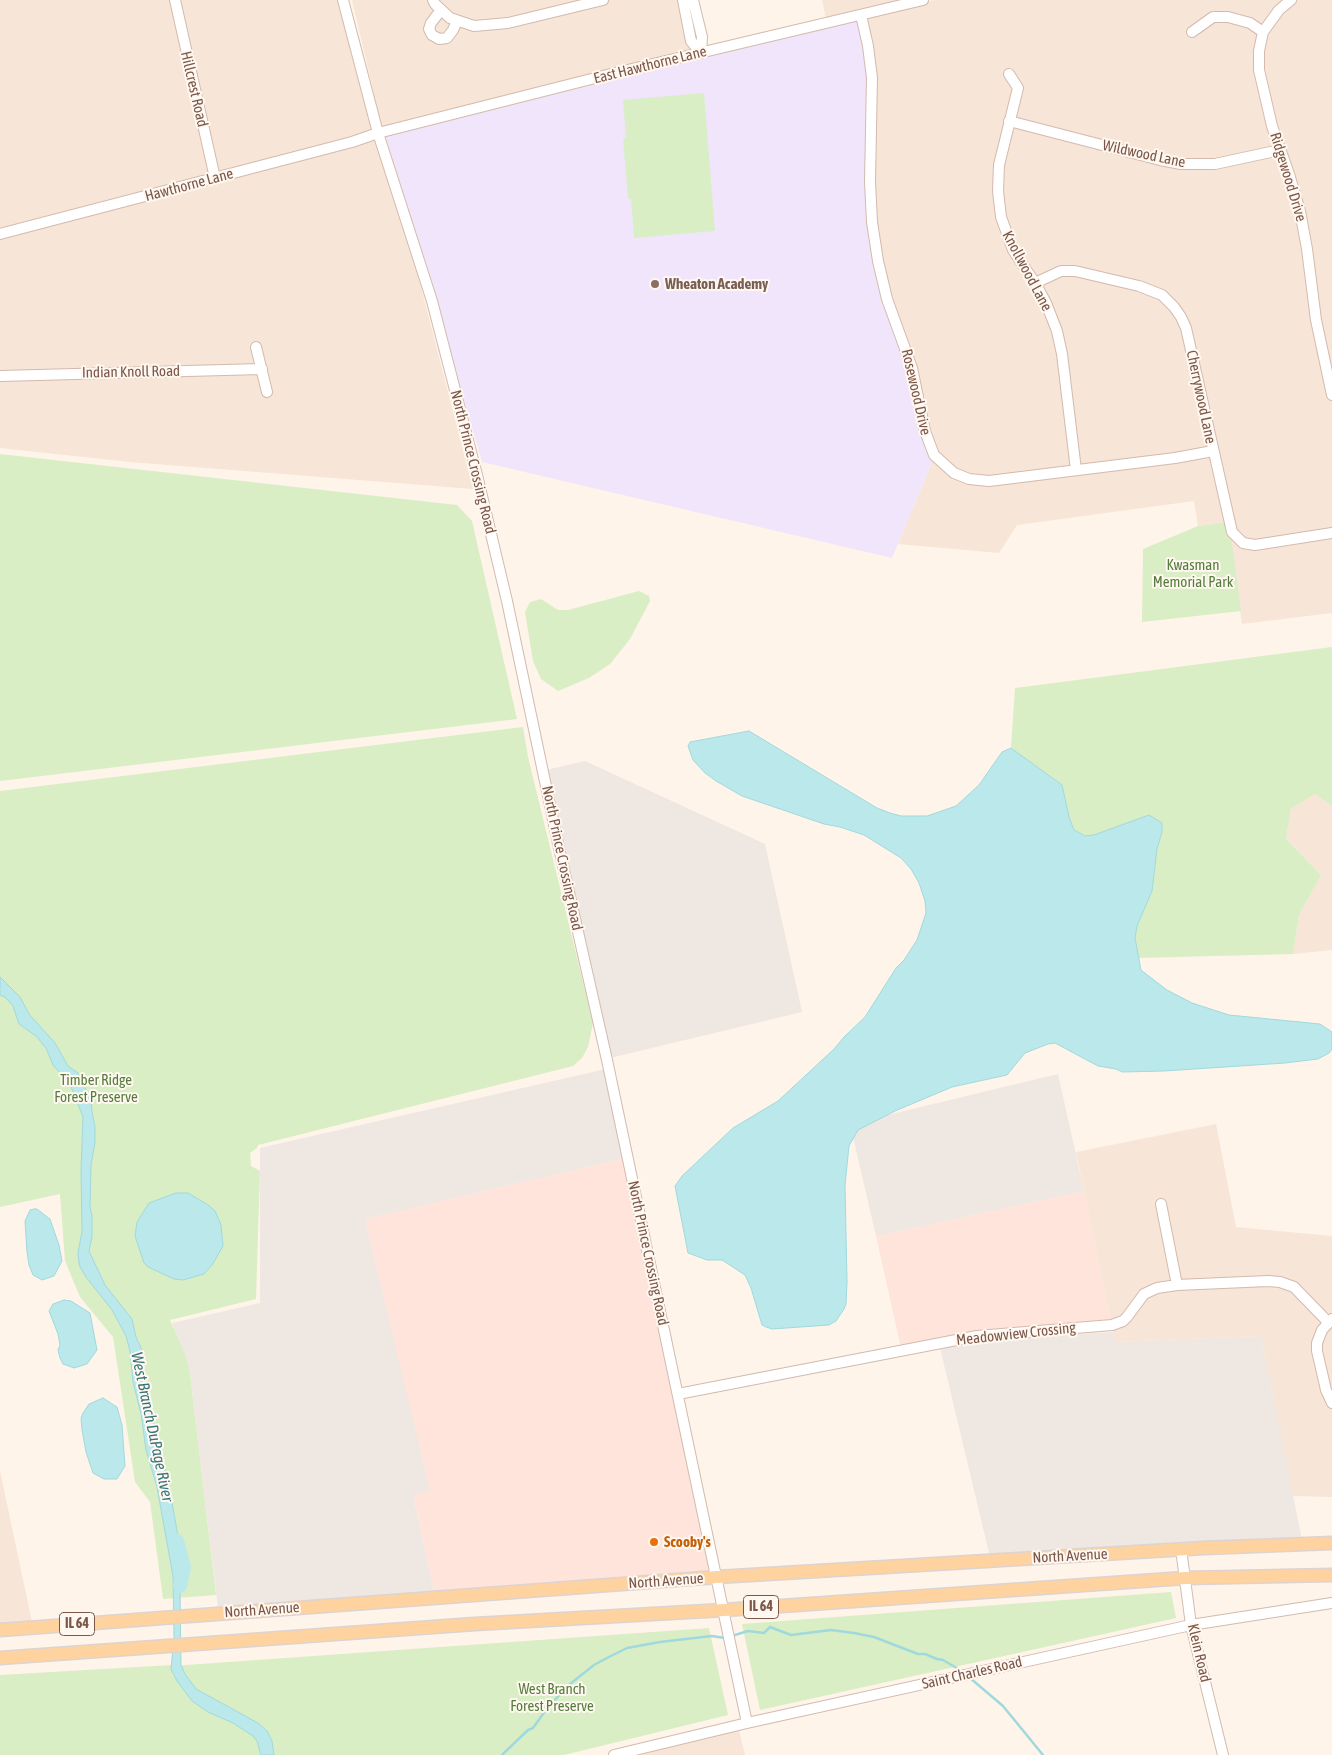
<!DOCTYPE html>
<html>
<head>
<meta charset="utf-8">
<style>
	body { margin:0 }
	canvas { display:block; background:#fef4e9 }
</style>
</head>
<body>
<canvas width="1332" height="1755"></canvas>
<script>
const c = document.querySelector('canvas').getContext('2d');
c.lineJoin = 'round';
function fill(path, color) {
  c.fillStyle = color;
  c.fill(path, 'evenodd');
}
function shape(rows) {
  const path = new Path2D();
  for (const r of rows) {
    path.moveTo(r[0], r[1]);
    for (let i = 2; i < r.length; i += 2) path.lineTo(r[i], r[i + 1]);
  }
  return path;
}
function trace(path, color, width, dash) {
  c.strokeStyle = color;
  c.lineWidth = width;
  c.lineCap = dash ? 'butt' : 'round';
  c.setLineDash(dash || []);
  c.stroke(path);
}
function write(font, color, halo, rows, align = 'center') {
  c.font = font + ' "Asap Condensed",sans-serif';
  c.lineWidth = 4;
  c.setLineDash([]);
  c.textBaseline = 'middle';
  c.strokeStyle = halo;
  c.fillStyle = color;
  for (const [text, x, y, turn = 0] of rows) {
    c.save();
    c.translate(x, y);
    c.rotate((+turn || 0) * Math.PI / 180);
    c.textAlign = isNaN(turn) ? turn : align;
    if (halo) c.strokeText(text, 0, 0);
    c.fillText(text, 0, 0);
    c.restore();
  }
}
fill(shape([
	[0,0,347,0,473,489,130,462,0,448],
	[352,0,695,0,707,47,382,128],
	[822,0,903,0,826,19],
	[934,0,1332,0,1332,613,1242,624,1228,522,1198,526,1194,501,1017,525,999,553,898,544,933,460,876,270,858,18],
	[1315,794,1332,806,1332,950,1293,954,1299,915,1321,875,1286,839,1291,809],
	[1216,1124,1236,1227,1332,1236,1332,1497,1293,1496,1261,1336,1115,1342,1076,1152],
	[0,1471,32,1622,0,1624],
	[739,1730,745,1755,636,1755]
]), '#f7e5d7');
fill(shape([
	[625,1158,713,1574,435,1595,413,1494,429,1491,365,1219],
	[1084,1191,1111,1322,991,1330,901,1348,876,1236]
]), '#ffe4dc');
fill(shape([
	[585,761,765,844,802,1012,610,1058,546,770],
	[606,1069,625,1158,365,1219,430,1491,413,1495,435,1595,218,1609,190,1374,172,1323,260,1303,260,1148],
	[1058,1074,1084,1191,876,1236,850,1124],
	[1113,1332,1115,1342,1261,1336,1302,1540,990,1557,940,1348,986,1339]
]), '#efe7e2');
fill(shape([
	[858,18,867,51,870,218,933,460,892,558,482,462,434,298,383,137]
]), '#f1e5fb');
fill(shape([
	[704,93,715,231,634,238,631,199,628,199,623,139,626,138,623,100],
	[0,454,457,505,472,521,517,719,0,781],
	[1229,522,1241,611,1142,622,1143,549,1198,526],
	[639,591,649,596,650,601,630,639,610,664,589,678,558,691,541,679,533,661,525,612,530,602,541,599,558,610,568,610],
	[1332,647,1332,806,1315,794,1291,809,1286,839,1321,875,1299,915,1293,954,1137,958,1135,938,1137,926,1152,891,1157,849,1162,832,1085,836,1074,830,1069,817,1062,785,1011,748,1015,688],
	[523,727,528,757,593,1023,588,1047,582,1058,573,1066,258,1145,257,1148,250,1153,251,1166,260,1171,256,1299,170,1320,186,1357,190,1374,216,1595,163,1599,150,1502,135,1482,113,1337,80,1297,65,1261,60,1194,0,1207,0,791],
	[1171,1592,1176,1618,760,1710,742,1624],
	[709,1628,728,1715,564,1755,0,1755,0,1675,172,1665,172,1666]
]), '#daeec5');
const water = shape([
	[749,731,877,808,890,813,901,816,927,816,956,806,979,785,1002,752,1011,748,1062,785,1069,817,1074,830,1085,836,1094,835,1149,815,1162,823,1162,832,1157,849,1152,891,1137,926,1135,938,1141,970,1167,990,1192,1003,1229,1015,1320,1024,1332,1032,1332,1049,1329,1053,1318,1059,1285,1063,1164,1071,1122,1072,1116,1069,1098,1066,1055,1043,1048,1044,1025,1053,1007,1075,952,1087,895,1111,858,1130,849,1146,845,1185,847,1282,846,1304,844,1309,836,1321,829,1325,772,1329,766,1327,762,1325,751,1288,745,1275,722,1260,707,1260,688,1253,675,1186,682,1176,733,1128,778,1101,834,1049,844,1037,865,1017,896,968,904,960,917,940,926,913,925,901,919,883,911,869,901,858,864,835,840,827,824,824,742,796,716,781,705,773,693,760,688,746,690,742,749,731],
	[0,977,20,997,29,1014,55,1043,68,1066,78,1073,91,1100,92,1112,95,1127,95,1142,91,1165,90,1208,92,1215,92,1237,89,1251,105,1285,132,1319,136,1337,142,1350,142,1361,149,1403,167,1475,185,1575,185,1581,180,1591,181,1665,185,1674,196,1689,258,1723,267,1731,272,1741,274,1755,261,1755,257,1741,253,1736,233,1723,208,1712,192,1701,177,1681,171,1669,174,1637,173,1576,157,1487,146,1450,141,1414,133,1382,130,1351,126,1336,112,1310,86,1277,80,1267,79,1262,78,1253,82,1231,81,1170,83,1117,68,1079,60,1073,53,1065,46,1048,36,1036,19,1024,13,1006,5,997,0,995,0,977],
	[176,1193,188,1193,208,1205,215,1211,221,1225,223,1246,212,1265,204,1274,183,1280,174,1279,148,1267,144,1263,135,1236,137,1222,149,1203,176,1193],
	[34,1209,37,1209,50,1219,59,1245,62,1261,54,1276,42,1280,33,1275,29,1265,27,1252,25,1221,30,1210,34,1209],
	[64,1300,71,1301,90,1313,97,1350,87,1364,74,1368,63,1364,60,1358,58,1350,60,1345,58,1334,49,1311,53,1304,64,1300],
	[103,1398,117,1407,122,1425,125,1466,117,1479,104,1479,93,1473,86,1452,82,1430,81,1418,83,1413,89,1404,103,1398]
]);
fill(water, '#bbe8ea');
trace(water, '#a0d9dd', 1);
trace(shape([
	[735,1635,748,1631,764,1633,770,1627,791,1635,831,1630,854,1633,874,1637,918,1654,925,1654,937,1659,943,1660,960,1670],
	[970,1678,1003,1706,1043,1755],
	[502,1755,528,1730,533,1728,548,1707,570,1684,594,1665,605,1659,627,1648,660,1642,712,1636,725,1638]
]), '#a0d9dd', 2.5);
trace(shape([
	[177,1541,184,1567,180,1586]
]), '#bbe8ea', 14);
const minor = shape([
	[175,0,215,178],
	[343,0,378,133,432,301,477,475,507,601,559,848,607,1060,747,1723],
	[433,0,435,4,450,18,474,26,508,23,603,0],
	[683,0,691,41,701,53],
	[693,0,702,37,701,53],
	[1291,0,1279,10,1263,32,1259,51,1259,70,1272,126,1289,174,1300,211,1307,249,1316,320,1332,395],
	[441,10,431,23,429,29,432,35,439,39,447,38,453,30,457,21],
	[861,15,868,46,872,78,870,181,872,222,878,261,887,299,912,368,925,431,934,455,954,473,969,479,989,481,1175,458,1213,451],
	[1192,32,1213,17,1228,17,1250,23,1263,32],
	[1009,74,1018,88,999,165,998,191,1001,217,1013,250,1035,283,1046,303,1057,331,1062,354,1076,470],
	[1009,121,1160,160,1181,164,1215,164,1280,150],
	[0,234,352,142,378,133,615,73,923,0],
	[1035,283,1061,271,1075,271,1139,286,1162,295,1174,307,1181,317,1186,328,1232,532,1243,543,1255,545,1332,533],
	[256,347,267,392],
	[0,376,262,369],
	[1161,1204,1177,1285],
	[1332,1319,1322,1330,1317,1343,1317,1351,1326,1390,1332,1403],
	[678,1394,977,1336,1112,1325,1123,1321,1127,1317,1144,1294,1157,1288,1177,1285,1268,1281,1280,1282,1294,1287,1328,1322],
	[1181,1549,1191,1625,1223,1755],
	[614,1755,747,1723,1191,1625,1332,1603]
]);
const major = shape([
	[0,1630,717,1577,1204,1548,1332,1543],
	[0,1658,475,1624,724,1610,1185,1578,1332,1575]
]);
trace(minor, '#d3baad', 12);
trace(major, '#ddd3d0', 15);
trace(minor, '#fff', 10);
trace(major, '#ffd39f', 12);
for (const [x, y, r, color] of [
	[655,284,5,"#8d6e63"],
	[654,1542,5,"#e8710a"]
]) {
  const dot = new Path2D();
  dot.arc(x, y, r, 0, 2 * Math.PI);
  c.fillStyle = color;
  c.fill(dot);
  trace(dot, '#fff8f1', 2);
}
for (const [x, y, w] of [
	[761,1607,35],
	[77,1624,35]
]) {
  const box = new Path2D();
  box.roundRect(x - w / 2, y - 11.5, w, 23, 4);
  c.fillStyle = '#fff8f1';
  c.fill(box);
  trace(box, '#7c5749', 1);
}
write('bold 14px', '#7c5749', null, [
	["IL 64",761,1607],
	["IL 64",77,1624]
]);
write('15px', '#7c5749', '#fff8f1', [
	["East Hawthorne Lane",650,65,-14],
	["Hillcrest Road",194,89,77],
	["Wildwood Lane",1144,154,12],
	["Ridgewood Drive",1288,177,73],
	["Hawthorne Lane",189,185,-15],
	["Knollwood Lane",1027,271,62],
	["Indian Knoll Road",131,372,-1],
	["Rosewood Drive",916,392,77],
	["Cherrywood Lane",1201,397,78],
	["North Prince Crossing Road",473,462,76],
	["North Prince Crossing Road",562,858,78],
	["North Prince Crossing Road",648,1253,78],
	["Meadowview Crossing",1016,1334,-6],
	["North Avenue",1070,1556,-3],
	["North Avenue",666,1581,-4],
	["North Avenue",262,1610,-4],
	["Klein Road",1199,1653,77],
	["Saint Charles Road",972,1673,-13]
]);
write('bold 15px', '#785e54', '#fff8f1', [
	["Wheaton Academy",665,284]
], 'left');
write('15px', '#567d3d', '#fff8f1', [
	["Kwasman",1193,565],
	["Memorial Park",1193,582],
	["Timber Ridge",96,1080],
	["Forest Preserve",96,1097],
	["West Branch",552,1689],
	["Forest Preserve",552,1706]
]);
write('bold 15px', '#c56008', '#fff8f1', [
	["Scooby's",664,1542]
], 'left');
write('italic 16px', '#38767b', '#fff8f1', [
	["West Branch DuPage River",152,1427,78]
]);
</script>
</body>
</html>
